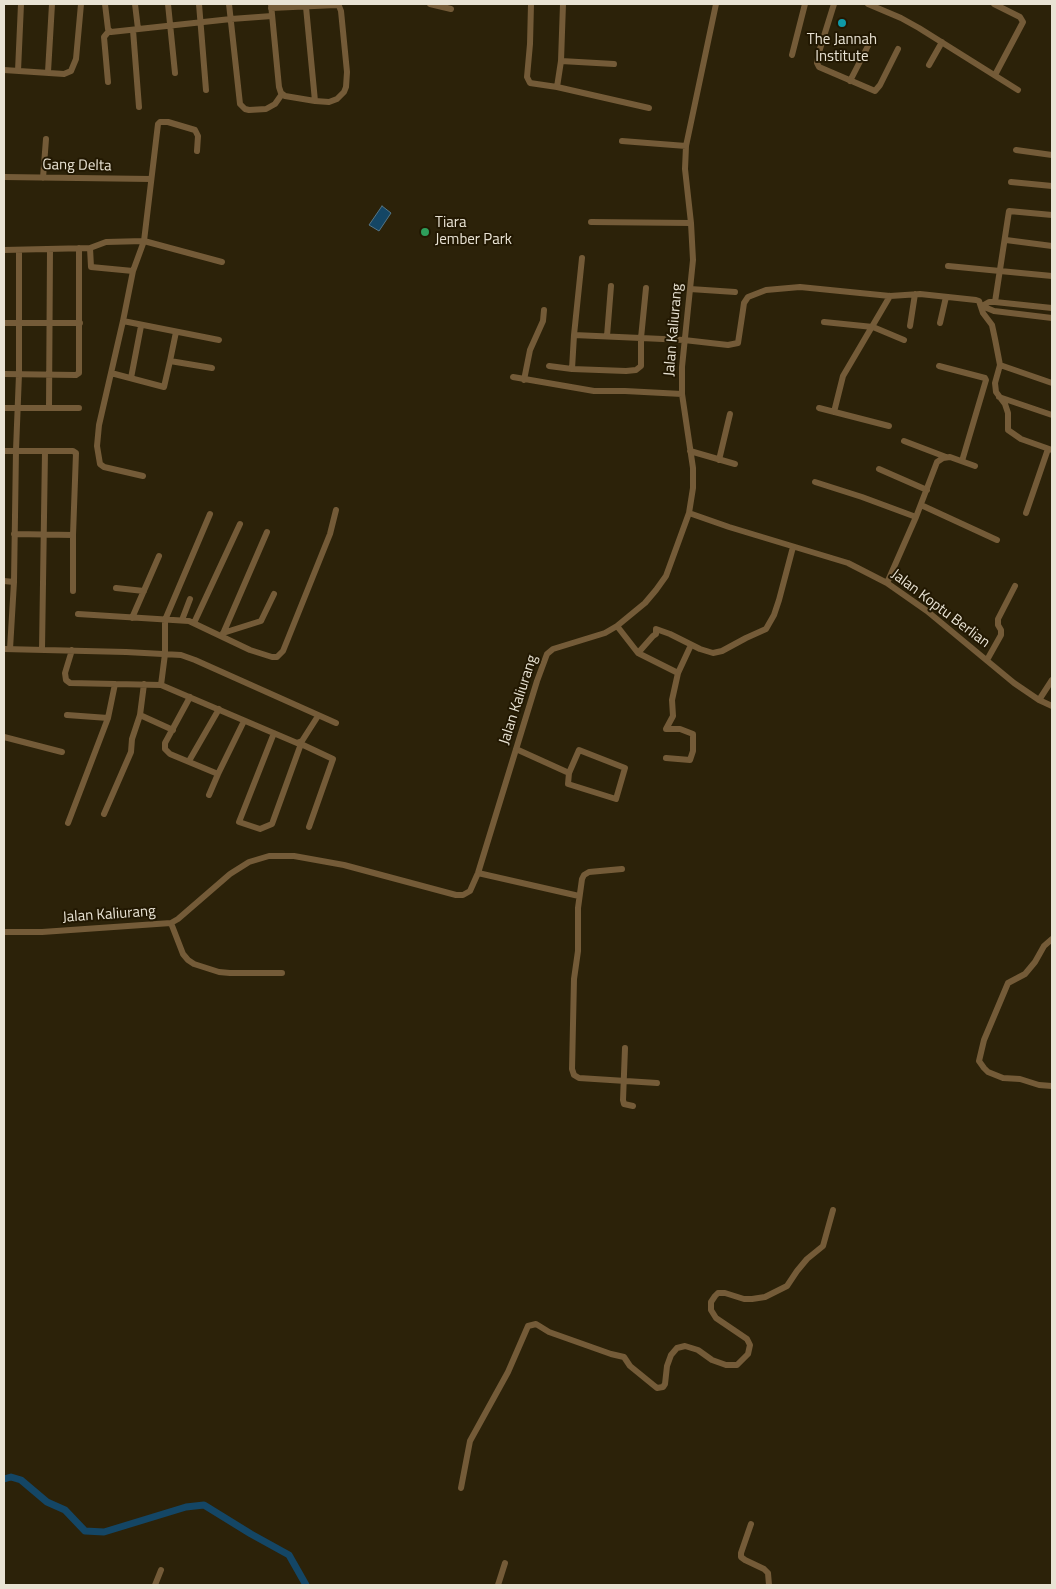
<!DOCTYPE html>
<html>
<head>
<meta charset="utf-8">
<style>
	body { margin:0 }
	#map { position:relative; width:1056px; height:1589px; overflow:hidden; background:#2c2209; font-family:"Titillium Web",sans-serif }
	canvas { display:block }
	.frame { position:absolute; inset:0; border:5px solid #e9e3d4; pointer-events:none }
</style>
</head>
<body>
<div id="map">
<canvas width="1056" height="1589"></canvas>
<div class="frame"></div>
</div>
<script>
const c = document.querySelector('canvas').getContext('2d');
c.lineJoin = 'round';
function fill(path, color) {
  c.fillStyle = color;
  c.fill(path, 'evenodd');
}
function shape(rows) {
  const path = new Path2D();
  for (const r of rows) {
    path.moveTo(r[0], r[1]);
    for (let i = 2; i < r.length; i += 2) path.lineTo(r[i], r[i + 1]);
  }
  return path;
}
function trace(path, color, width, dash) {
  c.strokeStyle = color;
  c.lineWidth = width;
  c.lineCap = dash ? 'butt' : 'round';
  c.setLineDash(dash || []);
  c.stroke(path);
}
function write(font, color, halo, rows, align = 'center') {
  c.font = font + ' "Titillium Web",sans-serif';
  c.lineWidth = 4;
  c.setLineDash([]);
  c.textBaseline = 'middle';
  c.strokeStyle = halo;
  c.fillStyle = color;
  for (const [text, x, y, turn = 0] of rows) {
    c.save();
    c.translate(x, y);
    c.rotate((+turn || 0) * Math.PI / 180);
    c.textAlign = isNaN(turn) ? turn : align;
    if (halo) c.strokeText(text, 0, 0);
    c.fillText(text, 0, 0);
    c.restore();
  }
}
const water = shape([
	[382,206,391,213,379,231,369,225,382,206]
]);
fill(water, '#144665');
trace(water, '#547586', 1);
trace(shape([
	[4,1479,11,1477,21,1480,47,1502,65,1510,85,1531,104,1532,186,1507,204,1505,251,1534,289,1555,306,1585]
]), '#144665', 7);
trace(shape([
	[105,4,108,29,111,32,231,19,272,16],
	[135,4,138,29],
	[168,4,175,73],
	[199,4,206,90],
	[229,4,240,104,245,109,249,110,266,109,275,104,282,94],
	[271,4,279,87,281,93,285,96,315,101,329,102,337,99,344,92,346,87,347,72,341,11,339,6,336,5,271,8],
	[430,4,451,9],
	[531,4,530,44,527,77,530,83,557,87,649,108],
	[834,4,819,52,817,63,819,67,875,91,880,85,898,49],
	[868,4,901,18,919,28,1018,90],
	[994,4,1020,17,1023,22,995,75],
	[306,7,315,101],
	[133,30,139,107],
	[792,55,805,4],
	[561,61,614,64],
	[929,65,942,42],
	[4,70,64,74,71,71,76,59,81,4],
	[18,71,21,4],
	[48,72,52,4],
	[850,81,871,40],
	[108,82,104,37,109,31],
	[557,87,561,61,563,4],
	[622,141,686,146],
	[1016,150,1052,155],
	[4,177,151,179],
	[43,178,46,139],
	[1011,182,1052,186],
	[591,222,691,223],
	[1006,240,1052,246],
	[90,248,91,267,133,271],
	[4,250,90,248,106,242,144,241,222,262],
	[948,266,1052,276],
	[646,288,641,338,684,340,728,345,738,343,743,310,744,303,748,297,766,290,800,287,890,296,920,294,976,300,979,301,983,313,992,325,995,339,1000,365,995,383,996,392,1005,404,1008,413,1008,430,1021,439,1052,450],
	[690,289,735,292],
	[995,302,1009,211,1052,215],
	[1052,308,995,302,989,302,982,306,994,311,1052,318],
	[123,321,219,340],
	[824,322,873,327,904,340],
	[4,323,80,323],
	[940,323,946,297],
	[910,326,915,294],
	[176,332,170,361,212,368],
	[607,336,611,286],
	[1000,365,1052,383],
	[549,366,572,369,626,371,636,370,641,366,641,338,574,335],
	[939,366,985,378,986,380,962,461],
	[572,369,574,335,582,258],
	[111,373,164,387,170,361],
	[4,374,76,375,79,373,79,248],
	[513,377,594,391,625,391,682,394],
	[131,378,141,326],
	[524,380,530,350,543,321,544,310],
	[999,397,1052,415],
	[4,408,79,408],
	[49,408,50,250],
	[819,408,889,426],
	[834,412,843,376,890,296],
	[904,441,946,457],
	[4,451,73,451,76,453,73,535,73,591],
	[690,451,735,464],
	[719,460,730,414],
	[879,469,927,490],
	[143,476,104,467,100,464,97,446,99,425,123,321,133,271,144,241,158,124,160,122,168,122,195,130,198,136,197,151],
	[815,482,862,497,916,517],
	[921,505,997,540],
	[689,513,729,527,848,563,887,583,927,611,1014,683,1039,700,1052,706],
	[1026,513,1048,449],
	[14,534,73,535],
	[4,581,14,582],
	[887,583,916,517,937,462,943,458,950,457,975,466],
	[116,588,144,591],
	[78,614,189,621,250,650,272,657,277,657,283,651,330,534,336,510],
	[132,618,159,556],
	[182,620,190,599],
	[194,623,240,524],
	[617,626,638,653,678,673],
	[223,633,261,621,274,594],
	[222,636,267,532],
	[4,649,126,652,181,655,195,660,336,723],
	[10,649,14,582,16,450,19,374,19,250],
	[42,649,45,451],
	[72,650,65,673,66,680,70,683,161,685,297,743,302,741,318,716],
	[638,653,653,636,656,634,656,629,670,634,700,649,713,653,722,651,746,638,766,629,774,615,779,600,793,547],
	[987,660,1001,635,1001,630,998,625,998,619,1015,586],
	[161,685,165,654,165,620,210,514],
	[190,697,165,743,165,749,170,754,218,774],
	[1039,700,1052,680],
	[67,715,108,718],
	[140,715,173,730],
	[274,733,239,822,260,829,272,824,302,741],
	[4,737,62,752],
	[301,744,333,759,309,827],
	[516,749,569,773,568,784,616,799,625,768,579,750,569,773],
	[666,758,690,760,693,751,693,734,680,729,666,729,673,716,672,700,678,673,691,645],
	[189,761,219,709],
	[209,795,218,774,244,721],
	[104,814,131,752,132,739,140,715,144,684],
	[68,823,108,718,115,684],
	[622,869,589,872,584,875,582,879,578,908,578,951,574,979,572,1069,574,1075,579,1078,657,1083],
	[478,873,579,896],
	[171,923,183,954,188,960,194,964,219,972,230,973,282,973],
	[4,932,42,932,171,923,178,919,230,874,249,862,269,856,294,856,344,865,456,895,463,895,470,891,478,873,537,681,547,654,553,649,605,633,617,626,645,603,656,590,666,576,689,513,693,488,693,468,682,394,682,367,693,260,691,223,685,169,686,146,716,4],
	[1052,939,1044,946,1035,962,1025,974,1008,983,984,1040,979,1061,984,1068,988,1072,1003,1078,1020,1079,1039,1085,1052,1086],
	[625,1048,623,1100,624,1104,633,1106],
	[461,1488,470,1441,508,1372,528,1326,536,1324,549,1332,611,1354,624,1357,630,1366,657,1388,663,1387,665,1384,667,1366,671,1355,677,1348,685,1346,698,1350,712,1360,726,1365,737,1365,748,1354,750,1345,747,1339,716,1318,711,1310,711,1302,715,1296,718,1293,725,1293,744,1299,752,1299,765,1297,787,1286,797,1271,807,1259,823,1246,833,1210],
	[751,1524,741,1553,741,1557,745,1560,764,1569,768,1573,769,1585],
	[155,1585,161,1570],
	[498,1585,505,1563]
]), '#745b38', 6);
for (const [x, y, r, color] of [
	[842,23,5,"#0f9aa8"],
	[425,232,5,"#2e9e5b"]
]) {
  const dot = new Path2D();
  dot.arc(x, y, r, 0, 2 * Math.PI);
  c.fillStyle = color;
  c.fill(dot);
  trace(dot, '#221802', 2);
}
write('15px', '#e9e3d4', '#221802', [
	["The Jannah",842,40],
	["Institute",842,57],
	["Tiara",435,223,"left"],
	["Jember Park",435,240,"left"]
]);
write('15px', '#e9e3d4', '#221802', [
	["Gang Delta",77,166,1],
	["Jalan Kaliurang",674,330,-85],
	["Jalan Koptu Berlian",940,609,37],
	["Jalan Kaliurang",519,700,-72],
	["Jalan Kaliurang",109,915,-4]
]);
</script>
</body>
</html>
